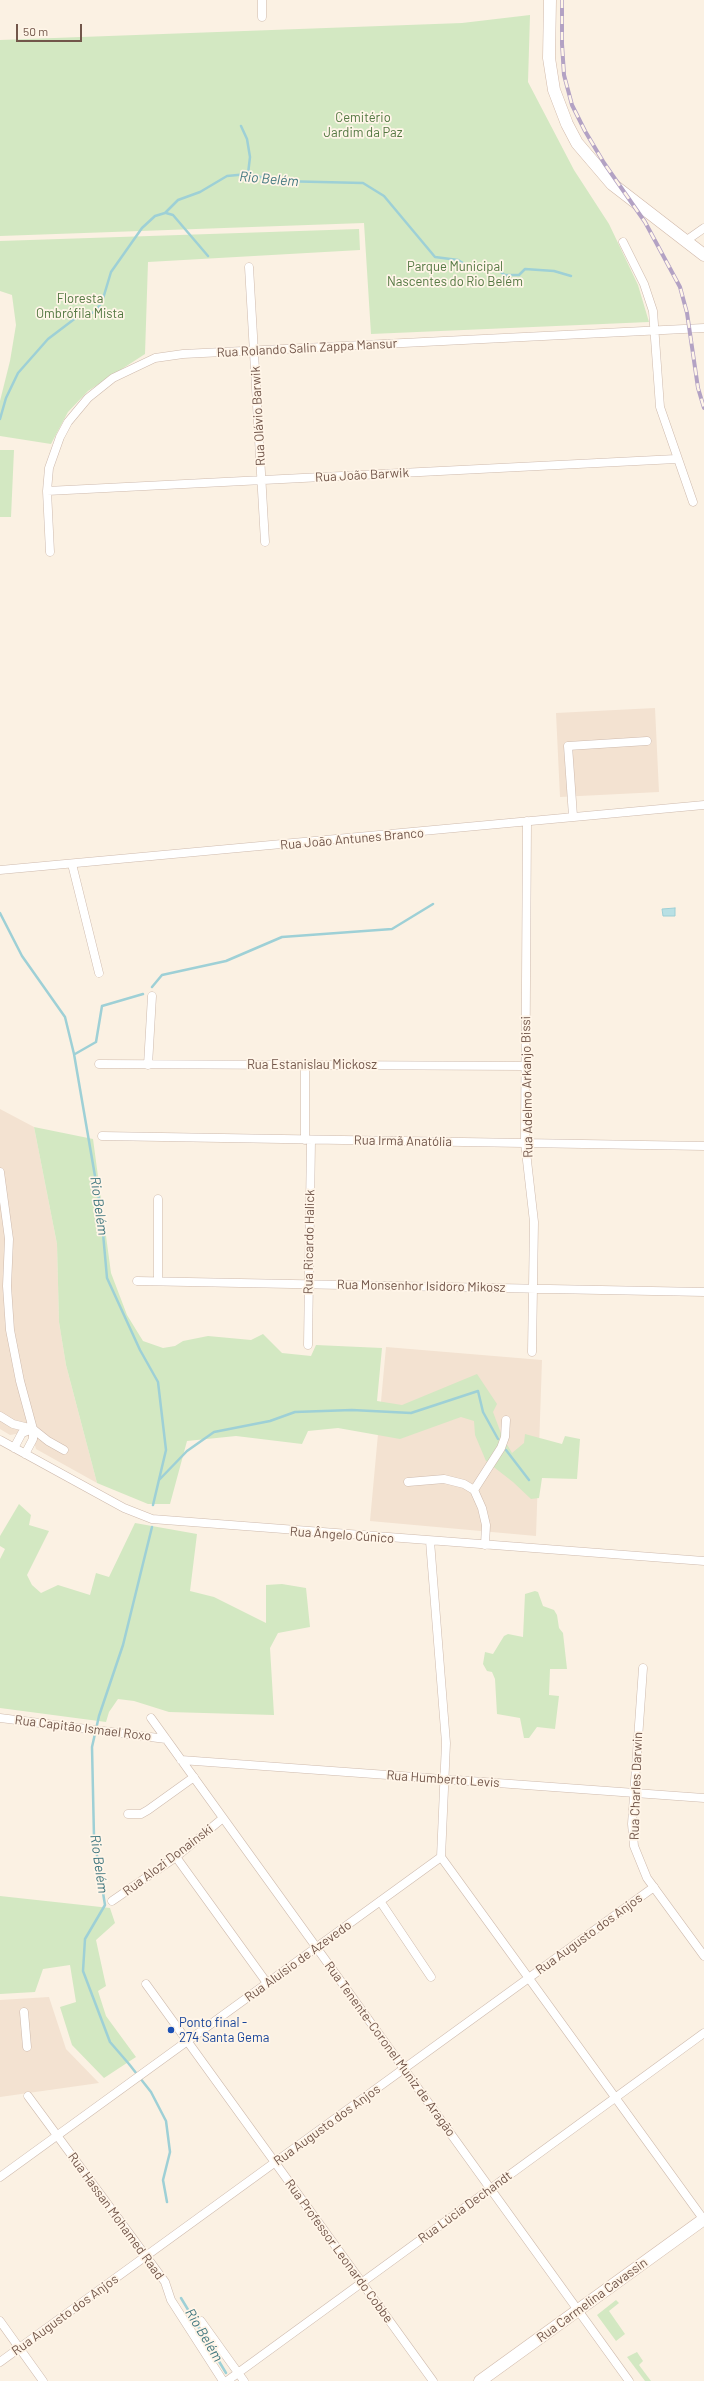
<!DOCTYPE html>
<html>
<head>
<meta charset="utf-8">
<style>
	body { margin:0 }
	#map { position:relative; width:704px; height:2381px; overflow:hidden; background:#fbf1e3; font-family:Barlow,sans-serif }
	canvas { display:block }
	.scale { position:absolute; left:16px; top:24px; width:66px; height:18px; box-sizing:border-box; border:2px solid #72564a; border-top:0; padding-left:5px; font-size:12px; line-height:14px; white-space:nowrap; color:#72564a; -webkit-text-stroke:3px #fff5e8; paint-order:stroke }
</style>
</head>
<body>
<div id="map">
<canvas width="704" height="2381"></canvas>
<div class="scale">50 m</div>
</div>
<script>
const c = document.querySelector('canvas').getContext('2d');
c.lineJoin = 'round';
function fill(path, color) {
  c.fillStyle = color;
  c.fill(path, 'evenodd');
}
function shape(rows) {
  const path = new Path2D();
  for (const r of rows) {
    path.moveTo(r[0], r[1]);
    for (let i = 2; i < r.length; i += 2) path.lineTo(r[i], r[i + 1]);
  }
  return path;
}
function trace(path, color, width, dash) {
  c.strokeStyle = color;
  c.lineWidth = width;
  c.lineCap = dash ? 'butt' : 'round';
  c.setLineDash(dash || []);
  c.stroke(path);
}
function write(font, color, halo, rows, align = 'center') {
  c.font = font + ' Barlow,sans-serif';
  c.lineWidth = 3.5;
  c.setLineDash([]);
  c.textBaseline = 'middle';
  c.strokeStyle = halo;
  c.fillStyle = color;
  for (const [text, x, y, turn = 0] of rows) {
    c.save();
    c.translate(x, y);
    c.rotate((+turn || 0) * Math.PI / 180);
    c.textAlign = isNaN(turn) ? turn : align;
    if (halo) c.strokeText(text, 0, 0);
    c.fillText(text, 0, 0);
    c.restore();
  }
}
fill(shape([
	[655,708,659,792,560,797,556,713],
	[0,1109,34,1127,57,1244,59,1322,66,1365,97,1483,36,1449,33,1439,22,1433,10,1435,0,1429],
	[386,1347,542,1360,536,1536,370,1521],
	[49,1997,66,2049,99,2083,0,2097,0,2000]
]), '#f3e2d1');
fill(shape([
	[530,15,528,82,574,170,609,224,638,285,649,322,371,334,364,223,0,236,0,40,462,23],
	[359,229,360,250,148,262,145,354,88,391,68,412,51,444,0,436,0,401,10,361,16,325,12,295,0,291,0,241],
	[0,450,14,450,11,517,0,517],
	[34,1127,93,1139,111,1273,127,1315,143,1341,163,1348,175,1346,183,1341,208,1336,251,1340,263,1334,282,1353,311,1356,316,1345,382,1348,377,1401,402,1405,477,1374,497,1404,493,1412,502,1436,512,1453,524,1443,525,1434,562,1444,565,1436,580,1439,577,1479,542,1478,539,1498,531,1499,513,1482,486,1461,475,1435,474,1421,461,1417,400,1439,338,1428,308,1431,302,1444,236,1436,187,1441,170,1504,148,1504,97,1483,66,1365,59,1322,57,1244],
	[19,1504,31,1515,29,1525,49,1531,27,1575,32,1585,41,1593,58,1585,90,1595,96,1573,109,1577,135,1523,197,1534,190,1591,214,1597,266,1623,266,1585,282,1584,306,1588,310,1627,278,1633,270,1648,274,1715,169,1712,134,1701,118,1699,109,1712,106,1722,0,1708,0,1559,5,1549,0,1546,0,1536],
	[535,1591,538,1592,543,1606,554,1610,557,1615,559,1628,563,1633,567,1669,550,1669,549,1695,559,1696,555,1729,537,1727,529,1738,524,1738,520,1718,497,1714,495,1679,492,1672,487,1671,483,1664,485,1652,493,1654,504,1636,508,1634,523,1637,525,1594],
	[0,1896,110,1908,115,1923,96,1940,106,1986,98,1991,106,2016,136,2057,104,2078,72,2045,60,2007,76,2002,70,1965,43,1969,35,1992,0,1994],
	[616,2300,619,2303,609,2311,625,2334,616,2341,597,2315],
	[637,2352,643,2361,639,2365,651,2381,645,2381,627,2357]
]), '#d3e8c2');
const water = shape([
	[675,908,675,916,663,916,662,909,675,908]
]);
fill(water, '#b8e0e4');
trace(water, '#9ed0d6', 1);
trace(shape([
	[241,126,247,139,250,157,248,174],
	[166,213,173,215,208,256],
	[0,419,6,398,18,373,48,339,77,317,95,312,102,302,111,272,142,228,155,216,165,213,178,200,200,192,227,176,248,174,278,181,363,183,384,196,435,257,458,260,466,265,489,264,505,275,519,275,525,269,554,271,571,276],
	[0,913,22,956,65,1017,74,1054,101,1211,107,1278,140,1350,158,1382,166,1450,153,1505],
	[152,987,162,975,226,961,282,937,392,929,433,904],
	[75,1054,96,1042,102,1006,143,994],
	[506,1450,529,1480],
	[159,1480,187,1451,214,1432,270,1421,295,1412,352,1410,411,1413,478,1391,483,1412,498,1439],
	[152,1527,123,1645,99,1716,92,1747,94,1837,105,1905,85,1939,83,1971,110,2042,129,2064,151,2092,166,2121,170,2152,163,2180,167,2202],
	[181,2298,226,2373]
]), '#9ed0d6', 2.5);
const street = shape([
	[262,0,262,17],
	[687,240,704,228],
	[623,242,644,284,653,311,660,407,693,502],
	[249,267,265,542],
	[47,491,676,459],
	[50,552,47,491,49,468,60,437,68,422,88,398,113,378,155,358,183,354,704,328],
	[573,816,568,746,647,741],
	[527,821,525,1143,534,1222,532,1352],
	[72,864,99,973],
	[0,870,704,805],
	[99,1064,526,1066],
	[148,1065,152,996],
	[305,1065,305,1140],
	[102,1136,704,1146],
	[0,1172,9,1239,7,1286,10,1330,20,1381,33,1429,33,1439,25,1454],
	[158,1199,158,1281],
	[137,1281,704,1292],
	[308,1345,311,1140],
	[0,1416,13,1424,33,1429,48,1441,64,1450],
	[0,1440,124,1508,152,1519,704,1561],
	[14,1448,22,1433,33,1429],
	[408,1482,444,1479,464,1484,474,1490,482,1508,486,1525,485,1545],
	[474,1490,501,1448,505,1437,506,1420],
	[430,1541,446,1743,441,1857,704,2220],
	[643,1668,632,1824,634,1846,647,1878,704,1956],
	[0,1718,166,1739],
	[151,1718,629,2381],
	[181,1760,704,1798],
	[128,1814,141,1814,148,1810,194,1777],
	[176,1857,267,1983],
	[112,1901,176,1857,223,1818],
	[380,1901,431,1977],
	[146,1984,433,2381],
	[24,2012,27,2047],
	[28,2096,165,2282,171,2300,223,2381],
	[0,2177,441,1857],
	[0,2321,43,2381],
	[201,2321,244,2381],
	[0,2362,654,1887],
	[227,2381,704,2033]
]);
const secondary = shape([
	[550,0,549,58,554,90,567,124,577,143,612,184,704,255],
	[480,2381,704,2219]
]);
trace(street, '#cebaad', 9);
trace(secondary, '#d1b9aa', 13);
trace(street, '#fff', 8);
trace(secondary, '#fff', 12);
const rail = shape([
	[562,0,562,44,564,75,572,105,585,131,604,163,645,222,680,287,687,313,698,388,704,408]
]);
trace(rail, '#b3a2c4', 4);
trace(rail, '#fff5e8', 2.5, [8]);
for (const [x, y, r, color] of [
	[171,2030,4,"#1a4fb4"]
]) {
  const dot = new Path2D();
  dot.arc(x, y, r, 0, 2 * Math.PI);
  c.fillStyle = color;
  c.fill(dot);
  trace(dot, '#fff5e8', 1.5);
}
write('13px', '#547842', '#fff5e8', [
	["Cemitério",363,118],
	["Jardim da Paz",363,133],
	["Parque Municipal",455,267],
	["Nascentes do Rio Belém",455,282],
	["Floresta",80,299],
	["Ombrófila Mista",80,314]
]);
write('13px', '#72564a', '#fff5e8', [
	["Rua Rolando Salin Zappa Mansur",307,348,-3],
	["Rua Olávio Barwik",258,416,-93],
	["Rua João Barwik",362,475,-3],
	["Rua João Antunes Branco",352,839,-5],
	["Rua Estanislau Mickosz",312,1065],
	["Rua Adelmo Arkanjo Bissi",527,1087,-91],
	["Rua Irmã Anatólia",403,1141,1],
	["Rua Ricardo Halick",309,1242,-89],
	["Rua Monsenhor Isidoro Mikosz",421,1286,1],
	["Rua Ângelo Cúnico",342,1535,4],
	["Rua Capitão Ismael Roxo",83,1728,7],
	["Rua Humberto Levis",443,1779,4],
	["Rua Charles Darwin",636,1786,-88],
	["Rua Alozi Donainski",168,1860,-37],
	["Rua Augusto dos Anjos",589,1934,-36],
	["Rua Aluísio de Azevedo",298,1961,-36],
	["Rua Tenente-Coronel Muniz de Aragão",390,2049,54],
	["Rua Augusto dos Anjos",327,2125,-36],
	["Rua Lúcia Dechandt",465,2207,-36],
	["Rua Hassan Mohamed Raad",116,2216,54],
	["Rua Professor Leonardo Cobbe",339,2251,54],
	["Rua Carmelina Cavassin",592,2300,-36],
	["Rua Augusto dos Anjos",65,2315,-36]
]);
write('13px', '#164399', '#fff5e8', [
	["Ponto final -",179,2023],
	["274 Santa Gema",179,2038]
], 'left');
write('italic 14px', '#41777f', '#fff5e8', [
	["Rio Belém",269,179,5],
	["Rio Belém",99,1206,82],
	["Rio Belém",99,1864,82],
	["Rio Belém",204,2335,59]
]);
</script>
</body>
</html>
